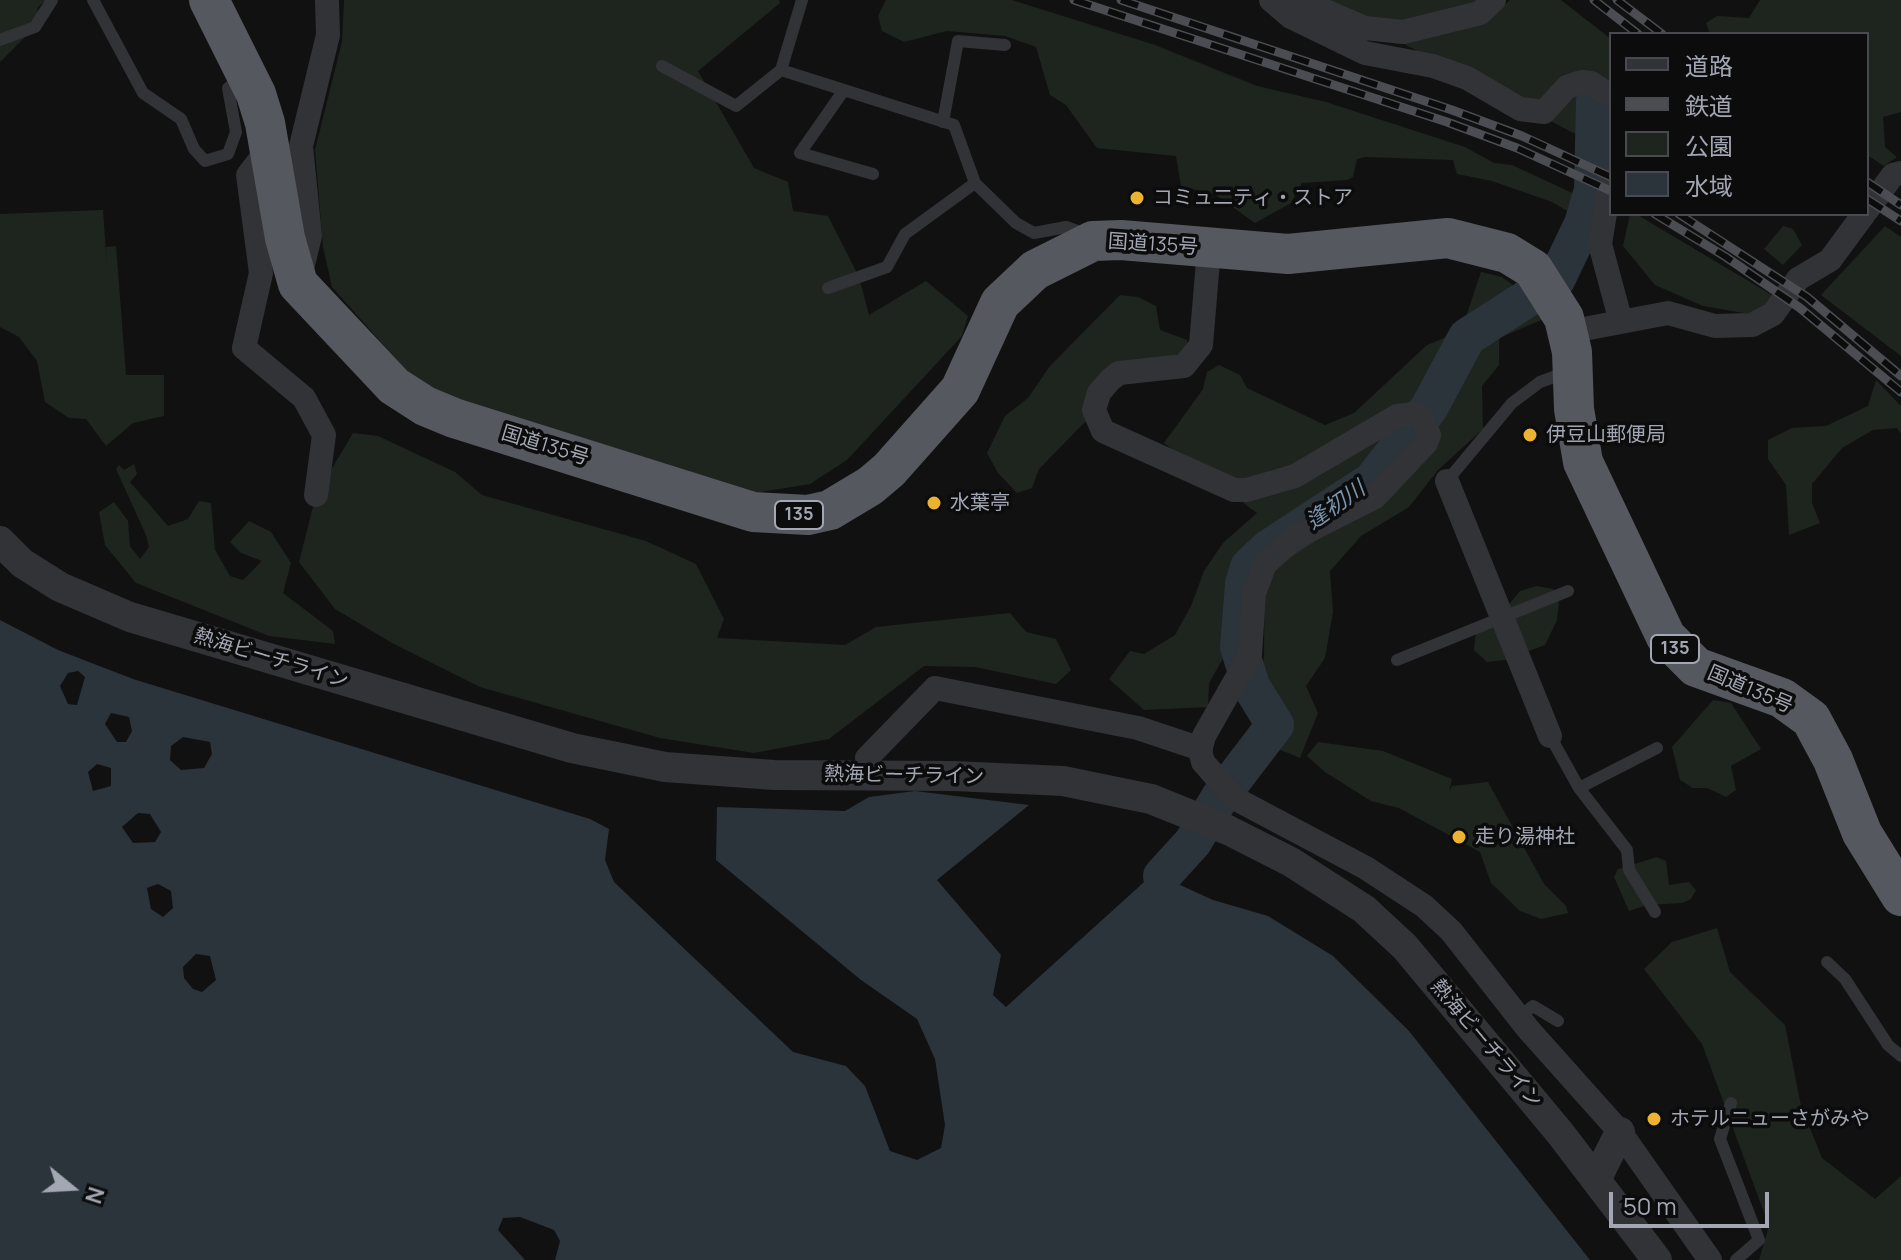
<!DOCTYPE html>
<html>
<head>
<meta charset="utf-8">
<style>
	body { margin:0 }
	#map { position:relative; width:1901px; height:1260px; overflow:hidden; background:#111112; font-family:Manrope,"Noto Sans JP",sans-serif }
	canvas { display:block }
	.legend { position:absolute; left:1609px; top:32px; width:260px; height:184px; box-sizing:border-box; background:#0c0c0d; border:2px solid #484a4f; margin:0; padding:10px 14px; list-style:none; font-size:24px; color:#a3a7b3 }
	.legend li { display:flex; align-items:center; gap:16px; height:40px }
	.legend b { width:40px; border:2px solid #484a4f }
	.north { position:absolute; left:32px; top:1148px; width:80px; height:80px; -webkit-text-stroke:6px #0c0c0d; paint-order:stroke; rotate:108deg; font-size:22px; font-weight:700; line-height:32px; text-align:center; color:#a3a7b3 }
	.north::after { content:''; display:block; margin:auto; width:28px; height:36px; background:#a3a7b3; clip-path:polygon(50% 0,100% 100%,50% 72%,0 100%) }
	.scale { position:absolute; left:1609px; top:1192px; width:160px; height:36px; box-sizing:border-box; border:4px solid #a3a7b3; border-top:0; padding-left:10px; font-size:24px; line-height:28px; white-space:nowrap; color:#a3a7b3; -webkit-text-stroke:6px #0c0c0d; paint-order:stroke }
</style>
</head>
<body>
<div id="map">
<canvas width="1901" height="1260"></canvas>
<ul class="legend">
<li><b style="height:10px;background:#323337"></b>道路</li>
<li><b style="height:10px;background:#4b4d52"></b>鉄道</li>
<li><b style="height:22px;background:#1e251f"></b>公園</li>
<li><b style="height:22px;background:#2b333b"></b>水域</li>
</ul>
<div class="north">N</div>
<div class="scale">50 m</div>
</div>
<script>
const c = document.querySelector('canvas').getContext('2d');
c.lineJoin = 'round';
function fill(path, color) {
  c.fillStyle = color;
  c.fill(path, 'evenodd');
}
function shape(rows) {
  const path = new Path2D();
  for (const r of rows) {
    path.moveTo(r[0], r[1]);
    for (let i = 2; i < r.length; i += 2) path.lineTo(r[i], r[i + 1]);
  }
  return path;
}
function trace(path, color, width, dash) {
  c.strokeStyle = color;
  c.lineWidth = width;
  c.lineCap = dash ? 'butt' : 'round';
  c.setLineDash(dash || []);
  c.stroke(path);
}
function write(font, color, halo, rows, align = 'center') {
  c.font = font + ' Manrope,"Noto Sans JP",sans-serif';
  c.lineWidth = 7;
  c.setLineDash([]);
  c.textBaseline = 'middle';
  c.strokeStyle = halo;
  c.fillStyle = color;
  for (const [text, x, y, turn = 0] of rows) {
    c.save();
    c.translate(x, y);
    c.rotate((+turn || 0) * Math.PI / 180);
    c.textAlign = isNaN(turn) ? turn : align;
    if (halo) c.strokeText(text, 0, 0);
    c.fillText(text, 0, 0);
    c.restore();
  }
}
fill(shape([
	[0,0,46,0,38,7,35,27,0,62],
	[344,0,779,0,780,3,698,71,754,168,788,182,793,211,828,216,859,277,869,315,926,281,968,316,962,336,847,460,810,484,748,494,426,393,332,287,323,247,315,150,342,42],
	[886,0,1012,0,1155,45,1257,86,1326,102,1465,147,1494,163,1512,165,1583,198,1583,212,1576,216,1552,202,1492,181,1457,174,1453,160,1365,157,1357,159,1353,177,1347,180,1302,183,1291,203,1255,223,1216,195,1181,186,1176,156,1097,148,1066,105,1050,95,1036,47,1005,36,947,31,904,42,882,31,878,16],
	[1320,0,1481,0,1431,23,1367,22],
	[1510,0,1561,0,1611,39,1611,156,1581,137,1402,43,1488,20],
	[1760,0,1901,0,1901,112,1883,117,1885,147,1897,157,1884,166,1867,155,1867,34,1710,34,1706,23,1717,16,1749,18],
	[103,210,107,267,106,247,116,246,126,375,164,375,164,416,133,423,106,446,86,419,69,418,45,402,37,361,19,337,0,327,0,214],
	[1630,214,1636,214,1772,295,1766,307,1750,314,1703,306,1655,285,1623,246],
	[1783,226,1793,229,1802,245,1783,265,1764,249],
	[1885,226,1901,237,1901,356,1821,295],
	[1481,272,1502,277,1521,291,1546,318,1499,338,1499,365,1482,386,1483,429,1438,470,1409,507,1361,536,1330,571,1333,612,1325,658,1306,686,1318,713,1300,758,1271,746,1255,714,1264,657,1265,544,1245,620,1209,683,1208,707,1144,710,1109,679,1130,651,1144,654,1175,635,1191,606,1204,571,1223,543,1257,513,1164,443,1203,389,1207,372,1219,365,1240,375,1247,388,1325,425,1354,413,1427,345,1461,331],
	[1120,295,1138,297,1156,306,1160,330,1187,340,1188,346,1173,359,1118,366,1086,421,1039,469,1032,488,1017,493,998,473,987,453,1005,416,1028,398,1050,366],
	[1876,380,1901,406,1901,434,1897,428,1873,430,1842,448,1812,484,1812,503,1820,523,1789,535,1786,485,1768,459,1768,440,1792,428,1826,426,1868,406],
	[353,433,378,436,455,472,482,495,646,541,696,564,724,619,717,638,845,645,876,627,1010,613,1026,632,1056,639,1071,670,1056,684,975,667,924,666,829,739,754,753,660,738,480,687,392,643,335,609,299,562,316,495],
	[134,464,137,474,130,482,168,526,188,519,199,501,211,503,215,550,230,576,243,580,262,561,241,553,230,542,249,521,271,532,291,563,283,593,333,631,335,644,269,636,136,583,105,545,99,512,114,502,128,521,130,546,140,559,149,547,146,535,116,469,119,465,124,470],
	[1537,586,1553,589,1559,602,1557,620,1545,645,1505,660,1487,662,1474,650,1476,631,1506,608,1520,591],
	[1713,700,1731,703,1761,749,1731,766,1736,790,1726,797,1707,788,1693,788,1680,780,1672,747],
	[1318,742,1383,751,1452,779,1449,792,1452,786,1488,782,1544,884,1566,906,1568,913,1541,919,1520,911,1491,883,1480,852,1399,808,1371,801,1325,772,1307,756],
	[1657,857,1666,861,1669,885,1689,882,1696,890,1691,899,1682,903,1647,905,1629,911,1614,877,1618,869],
	[1717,928,1730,972,1785,1025,1801,1106,1822,1158,1875,1199,1901,1176,1901,1260,1759,1260,1769,1226,1702,1044,1644,969,1672,942]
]), '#1e251f');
fill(shape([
	[0,620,58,650,133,679,590,819,609,829,605,860,614,882,793,1052,846,1066,865,1086,890,1151,917,1160,941,1148,945,1125,935,1059,917,1019,861,980,716,860,717,807,845,811,869,797,915,791,1029,805,937,880,1001,955,993,995,1006,1007,1154,873,1213,900,1268,916,1333,956,1409,1031,1590,1260,555,1260,560,1241,554,1230,520,1217,503,1218,498,1230,525,1260,0,1260],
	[78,671,85,677,77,705,68,704,60,686,68,673],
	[111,713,129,717,132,731,126,742,117,742,105,724],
	[183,737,210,742,212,754,204,768,181,770,170,760,171,746],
	[97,764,111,768,111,786,93,791,88,772],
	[138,813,150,814,161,832,155,842,133,843,122,827],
	[158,884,171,891,173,908,163,917,151,909,147,888],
	[196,954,210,956,216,980,202,992,193,989,184,978,183,967]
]), '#2b333b');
trace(shape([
	[1162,876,1193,842,1220,797,1275,725,1251,686,1239,647,1244,584,1249,567,1268,549,1372,481,1429,408,1467,337,1556,280,1583,224,1593,190,1595,101]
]), '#2b333b', 38);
trace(shape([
	[93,0,143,93,181,119,194,149,205,161,228,154,236,132,228,88,240,79],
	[0,40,35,27,52,0],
	[662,66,736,106,781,70,954,125,975,183,1016,223,1034,233,1066,227,1089,235],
	[781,70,802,0],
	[844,90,800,153,873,174],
	[943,122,958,41,1005,45],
	[828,288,887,267,905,234,975,183],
	[1447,481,1512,403,1540,382,1567,372],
	[1397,660,1568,591],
	[1550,736,1579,788,1627,850,1629,870,1655,912],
	[1579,788,1657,748],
	[1827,962,1845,979,1888,1045,1901,1056],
	[1519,1017,1533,1006,1558,1021],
	[1731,1103,1720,1139,1759,1240,1736,1260]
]), '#323337', 12);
trace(shape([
	[1271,0,1291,17,1365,53,1433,66,1467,78,1520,109,1544,112,1567,87,1582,82,1591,83,1611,96],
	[1287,0,1309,4,1365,28,1403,32,1480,13,1494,0],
	[269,148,248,175,261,273,244,348,304,398,324,435,316,495],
	[1611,176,1600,244,1621,322],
	[1867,210,1893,175,1901,173],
	[1209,249,1201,345,1184,366,1119,373,1110,380,1099,393,1094,410,1103,431,1234,490,1247,490,1295,476,1397,416,1414,414,1422,418,1429,435,1426,443,1375,497,1294,538,1265,564,1254,593,1250,655,1204,736,1200,751,1203,762,1234,798,1366,868,1424,906,1451,931,1528,1029,1620,1132,1710,1260],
	[300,277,310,236,301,146,328,35,327,0],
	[1568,332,1668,313,1715,326,1752,325,1773,314,1798,279,1830,260,1864,214],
	[1447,481,1550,736],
	[867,758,935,688,1138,728,1201,749]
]), '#323337', 24);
trace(shape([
	[0,541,22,563,60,587,130,617,572,748,665,767,774,775,954,776,1063,781,1151,799,1228,830,1291,862,1364,909,1405,947,1560,1133,1657,1260],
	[1596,1180,1620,1132]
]), '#323337', 30);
trace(shape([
	[209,0,256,94,265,123,285,238,298,284,394,386,425,406,454,418,753,512,808,515,830,510,870,486,889,470,960,390,1000,303,1035,270,1093,241,1121,240,1288,254,1448,238,1507,253,1533,269,1564,318,1572,352,1574,409,1583,462,1666,637,1696,667,1782,698,1811,719,1833,760,1862,833,1901,896]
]), '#56585f', 40);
const rail = shape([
	[1074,0,1447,122,1517,148,1611,191],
	[1121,0,1452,110,1522,136,1611,177],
	[1594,0,1638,34],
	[1617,0,1662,34],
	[1867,182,1901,205],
	[1867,199,1901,221],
	[1655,214,1726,257,1800,308,1901,392],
	[1679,214,1807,297,1901,376]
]);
trace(rail, '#4b4d52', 9);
trace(rail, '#0c0c0d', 6, [18]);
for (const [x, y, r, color] of [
	[1137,198,8,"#ebb330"],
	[1530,435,8,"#ebb330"],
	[934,503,8,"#ebb330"],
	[1459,837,8,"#ebb330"],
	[1654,1119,8,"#ebb330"]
]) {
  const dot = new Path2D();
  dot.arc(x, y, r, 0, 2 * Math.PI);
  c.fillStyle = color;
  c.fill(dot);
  trace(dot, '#0c0c0d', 3);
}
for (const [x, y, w] of [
	[799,515,48],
	[1675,649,48]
]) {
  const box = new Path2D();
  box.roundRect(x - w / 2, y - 14, w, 28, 6);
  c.fillStyle = '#0c0c0d';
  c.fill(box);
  trace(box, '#a3a7b3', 2);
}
write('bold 18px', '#a3a7b3', null, [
	["135",799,515],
	["135",1675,649]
]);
write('20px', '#a3a7b3', '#0c0c0d', [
	["コミュ二ティ・ストア",1153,198],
	["伊豆山郵便局",1546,435],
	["水葉亭",950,503],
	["走り湯神社",1475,837],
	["ホテルニューさがみや",1670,1119]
], 'left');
write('20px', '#a3a7b3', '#0c0c0d', [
	["国道135号",1153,245,4],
	["国道135号",545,446,17],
	["熱海ビーチライン",271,659,17],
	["国道135号",1750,690,23],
	["熱海ビーチライン",904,776,1],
	["熱海ビーチライン",1486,1044,50]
]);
write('italic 22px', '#7a94ad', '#0c0c0d', [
	["逢初川",1336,506,-35]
]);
</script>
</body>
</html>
